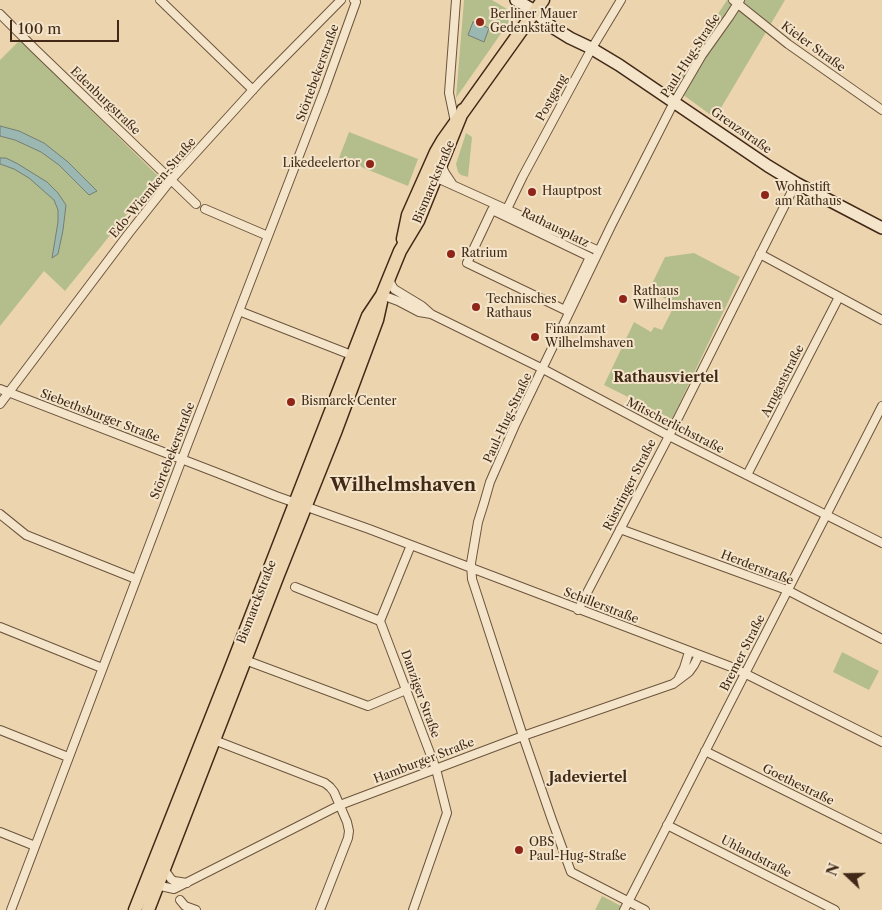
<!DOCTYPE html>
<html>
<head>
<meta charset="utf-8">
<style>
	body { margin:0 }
	#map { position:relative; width:882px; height:910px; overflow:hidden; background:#ecd5ae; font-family:"Libre Caslon Text",serif }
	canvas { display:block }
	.north { position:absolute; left:822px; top:850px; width:50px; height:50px; -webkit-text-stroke:4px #f3e4ca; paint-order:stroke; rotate:291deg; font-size:14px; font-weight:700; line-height:20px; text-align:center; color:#422917 }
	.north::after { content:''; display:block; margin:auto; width:18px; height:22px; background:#422917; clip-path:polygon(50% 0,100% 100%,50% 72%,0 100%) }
	.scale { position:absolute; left:10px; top:20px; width:109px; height:22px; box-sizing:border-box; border:2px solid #422917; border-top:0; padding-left:6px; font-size:15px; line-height:18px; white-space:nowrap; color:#422917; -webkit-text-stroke:4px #f3e4ca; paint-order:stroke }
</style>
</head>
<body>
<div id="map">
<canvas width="882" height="910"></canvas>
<div class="north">N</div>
<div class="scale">100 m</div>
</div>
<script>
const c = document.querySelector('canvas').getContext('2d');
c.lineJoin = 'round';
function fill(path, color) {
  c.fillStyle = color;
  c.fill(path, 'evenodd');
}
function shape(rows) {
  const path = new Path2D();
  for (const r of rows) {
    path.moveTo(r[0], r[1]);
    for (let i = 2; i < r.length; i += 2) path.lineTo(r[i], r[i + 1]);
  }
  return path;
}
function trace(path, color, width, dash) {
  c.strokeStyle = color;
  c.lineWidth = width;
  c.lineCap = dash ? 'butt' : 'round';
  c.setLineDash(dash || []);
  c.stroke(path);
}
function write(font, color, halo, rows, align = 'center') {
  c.font = font + ' "Libre Caslon Text",serif';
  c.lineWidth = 4;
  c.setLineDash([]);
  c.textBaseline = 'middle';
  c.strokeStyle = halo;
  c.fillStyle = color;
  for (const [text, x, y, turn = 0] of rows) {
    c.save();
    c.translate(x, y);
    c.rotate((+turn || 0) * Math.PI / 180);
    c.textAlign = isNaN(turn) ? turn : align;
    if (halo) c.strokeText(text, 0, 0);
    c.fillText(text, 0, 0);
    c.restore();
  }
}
fill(shape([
	[464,0,492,0,507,9,509,22,456,98],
	[727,0,785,0,715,118,671,86],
	[20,40,158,176,65,291,44,271,0,326,0,60],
	[349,132,418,159,408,186,339,158],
	[466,133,472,137,468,177,461,175,458,172,456,164],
	[694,253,740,277,672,419,604,385,634,322,651,332,654,327,662,330,675,304,649,290,665,257],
	[842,652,879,671,869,690,833,672],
	[602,896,621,906,619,910,595,910]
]), '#b4be8c');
const water = shape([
	[473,22,489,28,484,42,468,35,473,22],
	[0,126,19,131,44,143,68,162,97,191,89,195,59,165,41,152,15,140,0,136,0,126],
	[0,158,6,158,18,164,47,182,58,193,66,205,63,230,58,254,52,258,58,222,58,210,54,200,29,178,14,169,0,164,0,158]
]);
fill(water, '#9ab7b2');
trace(water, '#777e74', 1);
const street = shape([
	[160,0,253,90],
	[733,0,788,44,882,110],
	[0,14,35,49,196,204],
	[455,122,449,93,456,0],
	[441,164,445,173,453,185],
	[432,178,437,178,599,251],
	[205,209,268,236],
	[507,209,523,176,592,48,621,0],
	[492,210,590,257,565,310,467,263,492,210],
	[760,254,882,320],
	[389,277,391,284,394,289,422,306,431,314,543,369,669,436,882,543],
	[382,295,398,301,419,312,431,314],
	[239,311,354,356],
	[0,389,215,472,276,496,369,529,734,668,882,742],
	[0,404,129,233,171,180,260,82,341,0],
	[747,475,839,297],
	[0,514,26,535,136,579],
	[620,529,787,590,882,639],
	[411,545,380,621,436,769,447,813,413,910],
	[295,587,380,621],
	[578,610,669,436,796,183],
	[0,627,102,668],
	[245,660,368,706,406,690],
	[679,678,684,668,689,652],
	[0,730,68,757],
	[214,740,325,783,330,787,334,792,347,822,349,831,348,838,320,910],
	[705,751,882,839],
	[667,825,835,910],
	[0,832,35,846],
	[164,867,166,872,171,879,174,881,187,883],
	[155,882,157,885,165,887,174,889,340,805,523,736,673,684,689,672,694,665,699,655],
	[180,900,185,906,196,910],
	[11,910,185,451,324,91,356,2,354,0],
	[624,910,882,406],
	[645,910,571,872,552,820,523,736,472,579,471,563,478,522,484,503,490,482,516,423,611,226,671,108,702,55,729,17,740,0]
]);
const secondary = shape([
	[516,0,540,14],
	[535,11,549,25,570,38,589,47,619,65,768,166,796,183,882,228]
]);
const primary = shape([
	[403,239,408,215,436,152,443,140,543,0],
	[135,910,229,673,368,316,382,295,400,251,418,221,463,110],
	[148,910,278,575,336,430,377,320,381,302]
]);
trace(street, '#6c543d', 10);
trace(secondary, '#422917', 14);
trace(primary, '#422917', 15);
trace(street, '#f3e4ca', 8);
trace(secondary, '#f3e4ca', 11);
trace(primary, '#ecd5ae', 12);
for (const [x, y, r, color] of [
	[480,22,5,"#8f2418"],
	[370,164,5,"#8f2418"],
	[532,192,5,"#8f2418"],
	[765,195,5,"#8f2418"],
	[451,254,5,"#8f2418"],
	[623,299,5,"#8f2418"],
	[476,307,5,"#8f2418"],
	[535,337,5,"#8f2418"],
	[291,402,5,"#8f2418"],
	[519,850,5,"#8f2418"]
]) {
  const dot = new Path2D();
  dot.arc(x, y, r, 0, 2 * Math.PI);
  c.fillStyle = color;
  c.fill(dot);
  trace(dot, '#f3e4ca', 2);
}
write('12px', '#422917', '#f3e4ca', [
	["Berliner Mauer",490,15],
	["Gedenkstätte",490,29],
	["Likedeelertor",360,164,"right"],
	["Wohnstift",775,188],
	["am Rathaus",775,202],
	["Hauptpost",542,192],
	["Ratrium",461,254],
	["Rathaus",633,292],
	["Wilhelmshaven",633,306],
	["Technisches",486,300],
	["Rathaus",486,314],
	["Finanzamt",545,330],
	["Wilhelmshaven",545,344],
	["Bismarck Center",301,402],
	["OBS",529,843],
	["Paul-Hug-Straße",529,857]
], 'left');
write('12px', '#422917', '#f3e4ca', [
	["Kieler Straße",813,47,36],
	["Paul-Hug-Straße",691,56,-57],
	["Störtebekerstraße",318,73,-70],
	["Postgang",552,98,-61],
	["Edenburgstraße",105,101,44],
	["Grenzstraße",741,131,35],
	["Bismarckstraße",434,182,-67],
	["Edo-Wiemken-Straße",153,188,-50],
	["Rathausplatz",555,228,26],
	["Arngaststraße",783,381,-63],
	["Siebethsburger Straße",100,416,21],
	["Paul-Hug-Straße",508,418,-65],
	["Mitscherlichstraße",675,426,27],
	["Störtebekerstraße",173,451,-69],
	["Rüstringer Straße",630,485,-63],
	["Herderstraße",757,568,21],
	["Bismarckstraße",257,602,-69],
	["Schillerstraße",601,606,21],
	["Bremer Straße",743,653,-63],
	["Danziger Straße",420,694,70],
	["Hamburger Straße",424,761,-21],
	["Goethestraße",798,785,26],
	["Uhlandstraße",756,857,27]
]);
write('bold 14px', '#422917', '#f3e4ca', [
	["Rathausviertel",666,378],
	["Jadeviertel",588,778]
]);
write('bold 18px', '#422917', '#f3e4ca', [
	["Wilhelmshaven",403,486]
]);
</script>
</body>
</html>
